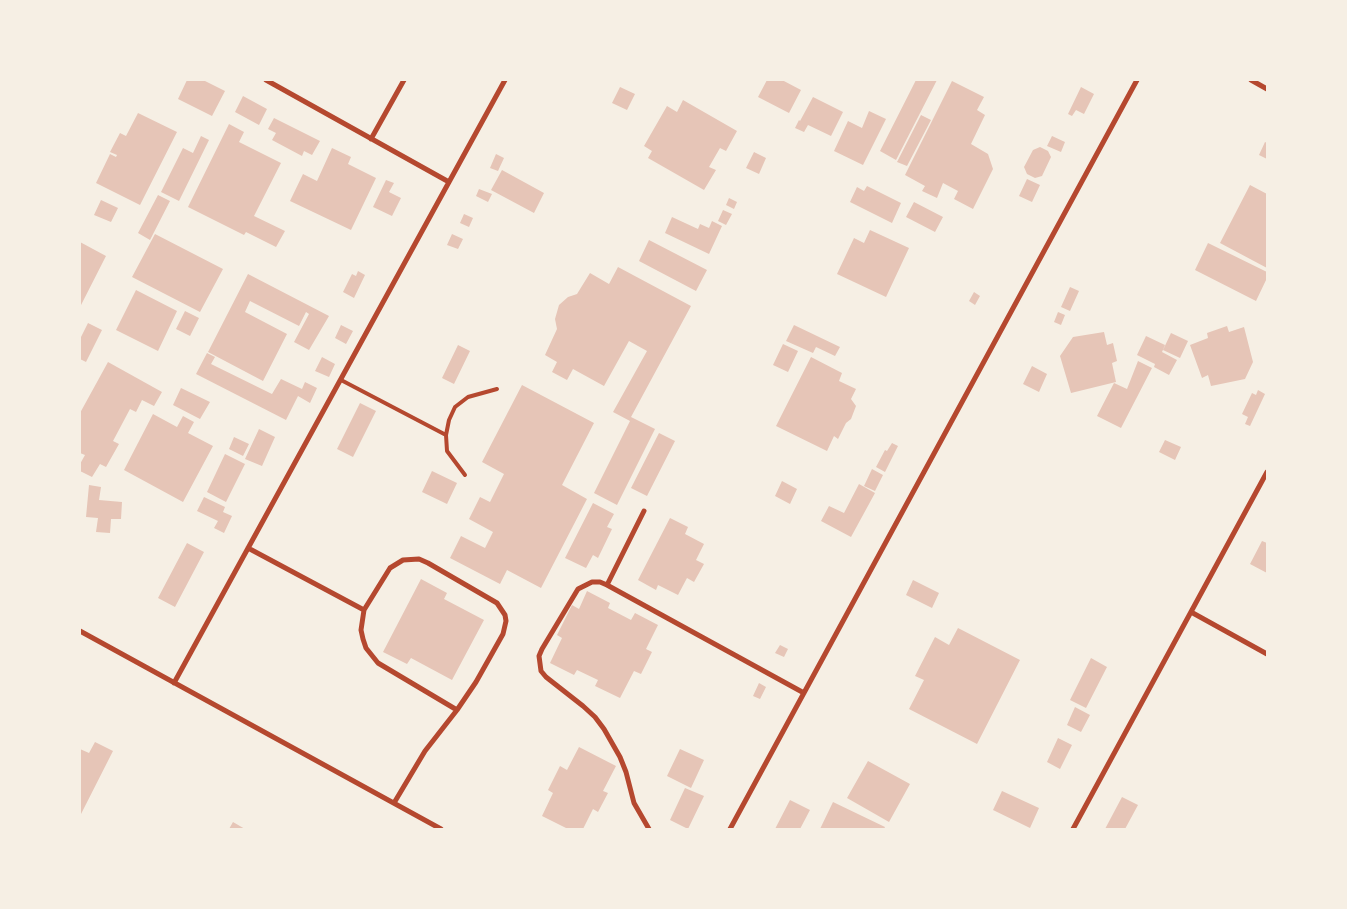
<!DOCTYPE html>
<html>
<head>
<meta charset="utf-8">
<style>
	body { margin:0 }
	#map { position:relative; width:1347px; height:909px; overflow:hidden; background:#f6efe4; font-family:Quicksand,sans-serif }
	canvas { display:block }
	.frame { position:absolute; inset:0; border:81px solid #f6efe4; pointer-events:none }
</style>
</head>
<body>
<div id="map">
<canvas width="1347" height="909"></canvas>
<div class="frame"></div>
</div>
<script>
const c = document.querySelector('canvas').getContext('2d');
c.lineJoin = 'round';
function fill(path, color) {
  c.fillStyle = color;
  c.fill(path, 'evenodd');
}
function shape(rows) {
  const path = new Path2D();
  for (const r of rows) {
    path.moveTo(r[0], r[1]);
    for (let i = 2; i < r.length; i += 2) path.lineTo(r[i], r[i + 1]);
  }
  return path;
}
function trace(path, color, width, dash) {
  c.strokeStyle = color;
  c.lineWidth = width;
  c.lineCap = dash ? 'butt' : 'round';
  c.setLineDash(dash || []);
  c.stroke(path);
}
fill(shape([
	[187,80,203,80,225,91,212,116,178,99],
	[767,80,782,80,801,90,789,113,758,97],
	[916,80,937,80,896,160,880,151],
	[952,81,984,97,977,110,985,115,971,144,988,154,993,169,973,209,954,199,958,191,943,183,937,198,922,191,925,186,905,175],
	[620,87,635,94,627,110,612,103],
	[1081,87,1094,94,1084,114,1076,110,1072,116,1068,114],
	[243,96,267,109,259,125,235,112],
	[813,97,843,112,831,136,808,125,804,132,795,128,799,120,800,121],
	[683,100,737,131,726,151,720,148,709,167,716,170,704,190,648,158,652,151,644,146,667,106,677,112],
	[869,111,886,119,863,165,834,151,848,121,862,128],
	[138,113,177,132,140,205,96,183,110,154,116,157,117,155,110,152,120,133,126,136],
	[921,115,931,120,907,166,897,162],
	[274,118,320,141,312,155,304,151,302,156,272,140,276,133,268,129],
	[229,124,244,132,239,142,281,163,254,216,285,231,276,247,246,232,244,235,188,207],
	[201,136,209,140,179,201,161,192,183,148,193,153],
	[1052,136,1065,142,1061,152,1047,146],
	[1265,142,1267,143,1267,159,1259,155],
	[1040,147,1048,151,1051,157,1042,176,1035,178,1027,174,1024,167,1033,150],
	[332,148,351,157,348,164,376,178,351,230,290,201,303,174,317,181],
	[754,152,766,158,759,174,746,168],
	[496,154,504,158,498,171,490,168],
	[502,170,544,193,534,213,491,190],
	[1027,179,1040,185,1032,202,1019,196],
	[386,180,394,183,389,192,401,198,392,216,373,207],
	[1250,185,1267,194,1267,268,1220,243],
	[867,186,901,203,892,223,850,202,857,187,864,191],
	[479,189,492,194,488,202,476,196],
	[158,195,170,201,150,240,138,233],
	[729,198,737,202,734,209,726,205],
	[101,200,118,208,111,222,94,215],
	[914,202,943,217,935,232,906,217],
	[723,210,732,214,726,225,718,221],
	[464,214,473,218,469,227,460,223],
	[672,217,698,229,700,224,709,228,712,221,722,226,709,254,665,233],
	[870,230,909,248,886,297,837,274,854,238,864,243],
	[155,234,223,269,200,312,132,277],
	[452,234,463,239,458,249,447,245],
	[649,240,707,270,696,291,639,261],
	[80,242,106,256,80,307],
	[1208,243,1267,272,1267,278,1256,301,1195,270],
	[618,267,691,306,631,417,655,429,617,505,594,493,630,421,613,412,647,351,629,341,604,386,573,369,567,380,552,372,557,362,545,355,557,329,555,319,559,305,568,297,577,294,590,273,609,284],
	[358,271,365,275,354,298,343,292,352,274,356,276],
	[248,274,329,316,309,350,294,342,309,314,306,312,299,326,250,301,245,312,287,334,263,381,208,352],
	[1070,287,1079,291,1070,311,1061,307],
	[136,290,177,311,158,351,116,330],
	[974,292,980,296,975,305,969,301],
	[185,311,199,318,190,336,176,329],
	[1058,312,1065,315,1061,325,1054,322],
	[88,323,102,330,86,362,80,359,80,339],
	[341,325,353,331,346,344,335,338],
	[794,325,840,347,835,356,816,347,813,353,786,341],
	[1227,326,1229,332,1244,327,1253,362,1245,379,1211,386,1208,375,1202,378,1190,345,1208,338,1207,333],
	[1104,332,1107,345,1113,343,1117,361,1112,363,1116,382,1071,393,1060,356,1073,337],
	[1171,333,1188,341,1180,358,1163,350],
	[1146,336,1165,345,1162,352,1177,360,1169,375,1154,367,1155,364,1137,355],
	[783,344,798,351,788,372,773,365],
	[458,345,470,351,454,384,442,378],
	[207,353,215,357,211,364,272,394,281,379,302,389,305,382,317,388,310,403,298,396,286,420,196,374],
	[322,357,335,364,329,377,315,371],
	[811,357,842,373,839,381,856,389,851,399,856,406,851,419,846,423,838,439,834,436,827,451,776,426],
	[1138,361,1152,368,1121,428,1097,416,1114,383,1127,389],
	[108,362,162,392,154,406,142,400,136,412,130,409,113,441,119,444,106,467,100,464,92,477,80,471,80,464,85,455,80,453,80,413],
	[1032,366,1047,374,1039,392,1023,384],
	[522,385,594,423,562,485,587,499,541,588,507,570,500,584,450,558,461,536,485,548,493,532,469,519,480,497,490,502,504,474,482,462],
	[181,388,210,402,200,419,173,405],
	[1258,390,1265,394,1250,426,1245,424,1248,417,1242,414,1252,393,1256,395],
	[360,403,376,411,353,457,337,449],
	[153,414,177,427,183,416,194,422,188,433,213,446,183,502,124,470],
	[259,429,275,437,262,466,245,459],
	[659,433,675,441,647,496,631,488],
	[234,437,249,444,243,456,229,449],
	[1165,440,1181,447,1175,460,1159,452],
	[892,443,898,446,885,472,876,467,885,450,887,451],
	[225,454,245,464,226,502,207,492],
	[872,469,883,475,875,491,864,486],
	[432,471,457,483,447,504,422,492],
	[782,481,797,489,790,504,775,496],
	[859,484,875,493,851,537,821,521,829,506,844,513],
	[89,485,101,487,99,500,122,502,121,519,111,519,110,533,96,532,98,518,86,517],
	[204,497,225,507,223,512,232,516,224,533,214,528,218,521,197,511],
	[593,503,614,514,607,527,612,529,598,558,593,555,586,568,565,558],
	[670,518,688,527,685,534,704,544,696,560,704,564,694,582,687,578,678,595,658,585,656,590,638,580],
	[1262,541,1267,543,1267,573,1250,564],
	[187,543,204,552,175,607,158,598],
	[421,579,447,593,444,599,484,620,452,680,411,658,407,664,383,652],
	[913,580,939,593,932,608,906,595],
	[587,591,610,603,608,608,631,620,635,613,658,625,646,649,652,652,641,674,634,671,620,698,595,686,598,680,577,670,574,675,550,663,562,638,557,635,572,605,579,609],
	[958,628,1020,660,977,744,909,709,924,680,915,676,935,637,949,645],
	[780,645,788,649,784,657,775,653],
	[1091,658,1107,667,1086,708,1070,700],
	[759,683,766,687,760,699,753,696],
	[1075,707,1090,715,1081,732,1067,725],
	[1058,738,1072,745,1060,769,1047,762],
	[95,742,113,751,80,816,80,749,89,753],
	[579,747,616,766,603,791,608,793,598,812,593,809,583,829,568,829,542,816,553,793,548,790,560,766,567,770],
	[680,749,704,760,691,788,667,776],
	[868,761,910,784,889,822,847,798],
	[685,788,704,796,688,829,670,820],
	[1002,791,1039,808,1030,828,993,810],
	[1122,797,1138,805,1125,829,1105,829],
	[790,800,810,810,800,829,775,829],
	[833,802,885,827,884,829,820,829],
	[233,822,245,829,229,829]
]), '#e6c5b7');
trace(shape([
	[341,380,446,435],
	[465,475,447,451,446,435,449,420,455,407,468,397,497,389]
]), '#b5482f', 4);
trace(shape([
	[266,80,449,182],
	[1251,80,1267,89],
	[371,139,404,80],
	[248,548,364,610],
	[607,585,644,511],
	[1191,612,1267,654],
	[80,631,441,829],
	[174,683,505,80],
	[394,803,425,751,457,710,476,682,503,634,506,621,505,615,497,603,428,563,419,559,403,560,390,568,364,610,361,630,363,639,366,648,378,663,457,710],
	[649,829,634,803,626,772,620,757,604,729,595,717,583,706,546,677,541,671,539,656,542,649,578,589,592,582,600,582,607,585,804,693],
	[730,829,1137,80],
	[1073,829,1267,472]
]), '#b5482f', 5);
</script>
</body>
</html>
